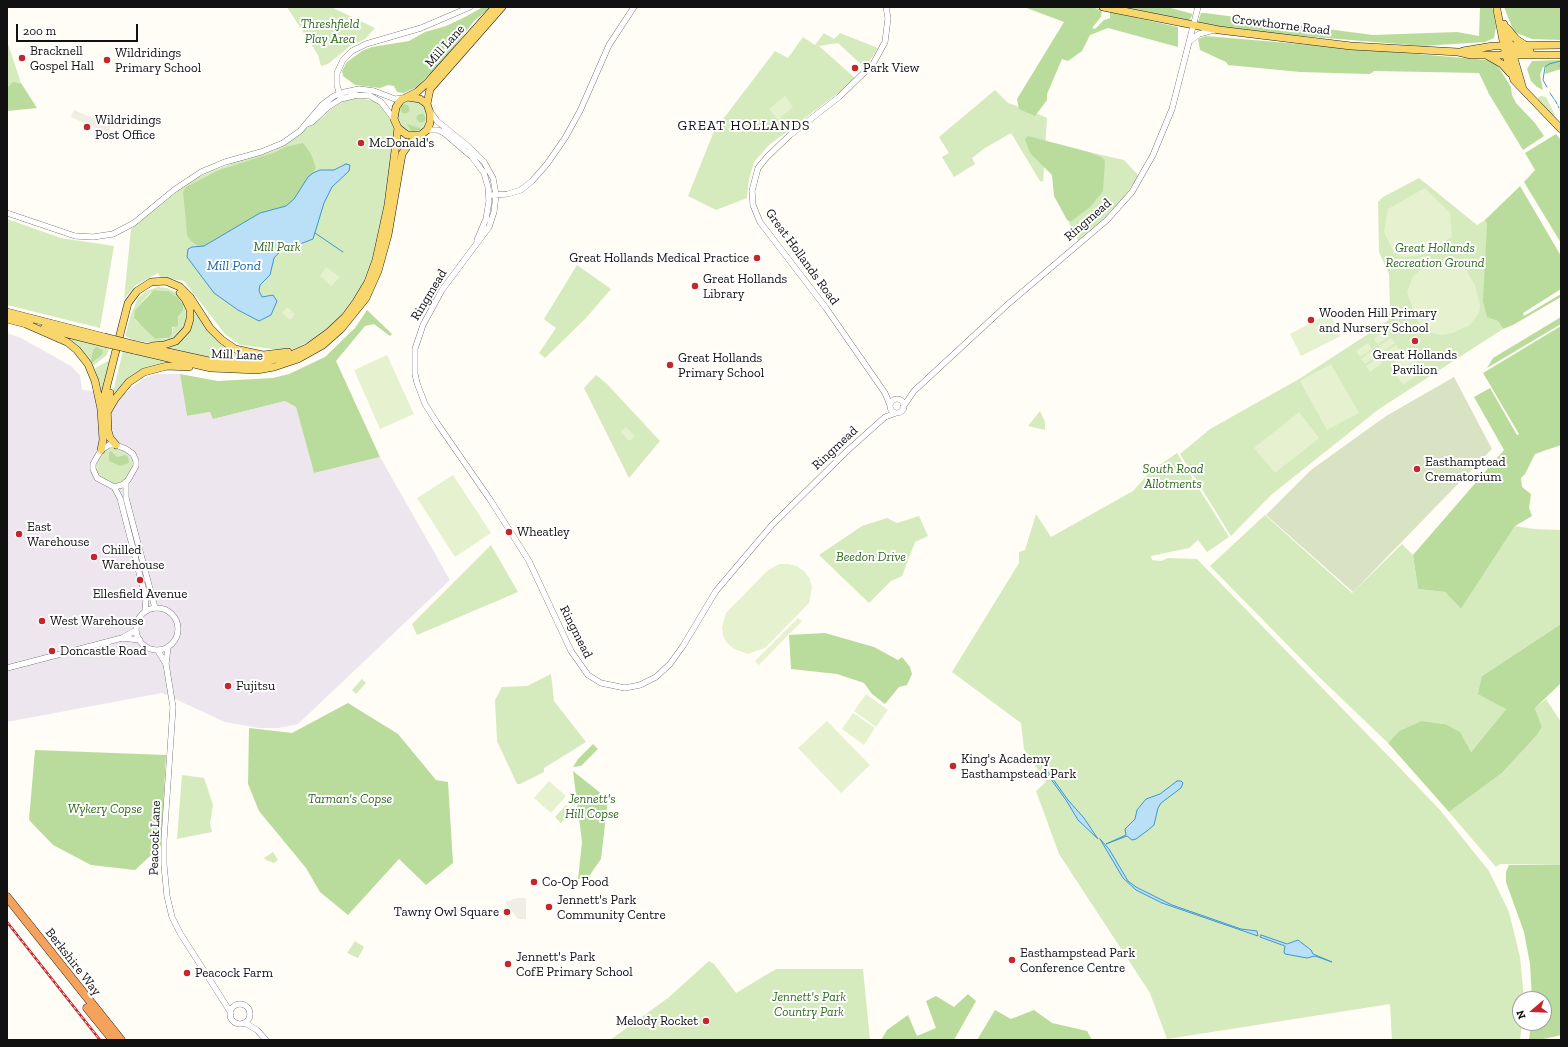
<!DOCTYPE html>
<html>
<head>
<meta charset="utf-8">
<style>
	body { margin:0 }
	#map { position:relative; width:1568px; height:1047px; overflow:hidden; background:#fffdf5; font-family:"Zilla Slab",serif }
	canvas { display:block }
	.frame { position:absolute; inset:0; border:8px solid #111; pointer-events:none }
	.north { position:absolute; left:1512px; top:991px; width:40px; height:40px; box-sizing:border-box; background:#fff; border:1px solid #a0a0a0; border-radius:50%; rotate:251deg; font-size:11px; font-weight:700; line-height:16px; text-align:center; color:#111 }
	.north::after { content:''; display:block; margin:auto; width:14px; height:18px; background:#c4262e; clip-path:polygon(50% 0,100% 100%,50% 72%,0 100%) }
	.scale { position:absolute; left:16px; top:24px; width:122px; height:18px; box-sizing:border-box; border:2px solid #111; border-top:0; padding-left:5px; font-size:12px; line-height:14px; white-space:nowrap; color:#111; -webkit-text-stroke:3px #fff; paint-order:stroke }
</style>
</head>
<body>
<div id="map">
<canvas width="1568" height="1047"></canvas>
<div class="frame"></div>
<div class="north">N</div>
<div class="scale">200 m</div>
</div>
<script>
const c = document.querySelector('canvas').getContext('2d');
c.lineJoin = 'round';
function fill(path, color) {
  c.fillStyle = color;
  c.fill(path, 'evenodd');
}
function shape(rows) {
  const path = new Path2D();
  for (const r of rows) {
    if (r.length === 3) {
      path.moveTo(r[0] + r[2], r[1]);
      path.arc(r[0], r[1], r[2], 0, 2 * Math.PI);
      continue;
    }
    path.moveTo(r[0], r[1]);
    for (let i = 2; i < r.length; i += 2) path.lineTo(r[i], r[i + 1]);
  }
  return path;
}
function trace(path, color, width, dash) {
  c.strokeStyle = color;
  c.lineWidth = width;
  c.lineCap = dash ? 'butt' : 'round';
  c.setLineDash(dash || []);
  c.stroke(path);
}
function write(font, color, halo, rows, align = 'center') {
  c.font = font + ' "Zilla Slab",serif';
  c.lineWidth = 4;
  c.setLineDash([]);
  c.textBaseline = 'middle';
  c.strokeStyle = halo;
  c.fillStyle = color;
  for (const [text, x, y, turn = 0] of rows) {
    c.save();
    c.translate(x, y);
    c.rotate((+turn || 0) * Math.PI / 180);
    c.textAlign = isNaN(turn) ? turn : align;
    if (halo) c.strokeText(text, 0, 0);
    c.fillText(text, 0, 0);
    c.restore();
  }
}
fill(shape([
	[7,333,21,338,71,366,80,375,82,390,126,393,143,379,155,374,180,374,187,416,211,412,213,419,285,401,296,407,314,473,380,457,450,580,298,724,278,728,259,728,225,722,162,693,7,722]
]), '#eee6ef');
fill(shape([
	[287,7,331,7,375,28,365,39,350,46,328,64,321,66,318,55],
	[824,33,834,39,840,33,878,48,865,68,838,43,819,46,855,78,841,91,769,145,754,162,749,179,747,198,716,210,688,196,714,131,775,51,788,58,803,37,815,45],
	[7,41,21,83,19,82,7,88],
	[995,90,1008,103,1029,110,1047,118,1043,182,1040,181,1011,133,985,148,972,158,975,164,954,177,942,157,949,153,939,137],
	[1541,96,1546,97,1555,115,1550,115,1538,101,1538,98],
	[357,98,375,101,381,105,386,110,396,133,383,221,376,254,360,291,342,316,313,340,289,351,240,345,225,334,184,281,160,277,158,273,136,285,124,299,131,229,193,179,235,162,275,150,323,117,330,110,344,101],
	[408,100,416,100,424,105,427,111,427,122,424,128,419,131,407,132,402,129,397,120,396,111,402,103],
	[420,113,426,116,425,120,423,122,417,120,417,115],
	[1089,152,1124,160,1139,176,1124,197,1102,221,1078,241,1068,221,1071,222,1079,215,1102,157],
	[1419,178,1477,225,1485,220,1487,224,1487,316,1498,321,1503,329,1379,409,1271,495,1231,536,1180,454,1210,429,1299,379,1382,325,1388,320,1390,310,1389,274,1379,252,1378,202,1383,197],
	[7,219,61,238,114,246,100,328,7,305],
	[577,265,611,289,585,319,545,358,539,353,556,328,544,319],
	[161,282,176,286,186,294,207,328,221,342,236,352,250,357,268,359,252,362,221,361,200,358,167,349,185,335,191,321,192,311,189,302,179,290,171,285,161,283,144,288,133,299,125,315,132,298,139,290,149,284],
	[158,287,167,288,178,293,187,306,187,325,177,338,158,344,134,340,125,336,131,314,138,298,146,291],
	[156,290,169,291,182,302,180,314,177,319,178,326,173,326,172,334,167,339,155,339,143,326,135,320,135,310,149,294],
	[49,332,109,348,107,355,94,365,92,363,102,355,101,348,93,348,92,360,88,362],
	[123,351,132,353,181,364,146,370,110,404],
	[110,360,102,397,95,368],
	[596,375,607,384,660,441,629,478,584,388],
	[1040,411,1045,422,1045,430,1028,426],
	[110,447,118,448,128,455,133,463,132,468,126,479,122,483,115,485,101,477,95,468,103,452],
	[109,453,117,457,123,455,124,464,120,466,109,461],
	[1177,453,1229,537,1207,552,1198,540,1189,548,1151,556,1152,560,1161,561,1168,558,1197,559,1399,767,1440,810,1489,871,1509,912,1520,957,1524,999,1520,999,1520,1023,1522,1023,1520,1040,1392,1040,1390,1004,1167,1039,1150,993,1059,854,1036,791,1046,782,1024,749,1021,723,952,672,1019,563,1019,552,1025,550,1036,514,1051,537,1133,491,1151,471],
	[1265,515,1352,593,1402,544,1413,555,1418,589,1445,592,1461,609,1515,526,1534,529,1561,530,1561,624,1482,676,1506,709,1470,753,1445,724,1421,721,1399,731,1388,743,1317,675,1210,566],
	[919,516,928,536,915,542,902,576,891,581,869,603,819,555,862,526,887,518,897,523],
	[491,545,518,592,417,635,412,624],
	[551,674,554,701,586,742,544,768,544,772,520,784,517,784,497,741,495,700,502,687,527,686],
	[362,679,366,683,356,694,352,690],
	[1546,699,1561,722,1561,865,1500,864,1496,867,1449,812,1502,773,1537,735,1542,727,1535,708],
	[182,775,204,778,213,805,210,823,212,832,177,839],
	[566,805,572,812,561,823,555,817],
	[273,852,278,860,274,863,266,860,264,858],
	[355,941,364,947,358,958,347,953],
	[709,961,714,964,736,993,776,969,863,969,870,1040,610,1040,668,998]
]), '#d5ebbd');
fill(shape([
	[483,7,491,7,474,21,444,60,415,88,403,93,397,92,394,86,388,85,380,88,355,85,343,76,342,71,347,62,362,51,372,47,409,41,425,32,446,26,465,17],
	[1024,7,1091,7,1102,10,1101,17,1092,28,1095,29,1104,20,1110,18,1110,12,1178,27,1178,47,1108,28,1090,35,1082,51,1068,61,1062,59,1047,94,1047,100,1035,116,1019,109,1017,99,1064,22],
	[1123,7,1167,7,1193,14,1189,21],
	[1480,7,1492,7,1493,10,1496,27,1494,38,1485,42,1422,46,1231,30,1197,25,1201,13,1205,13,1373,35,1457,32,1479,36],
	[1504,7,1561,7,1561,40,1532,39,1514,32],
	[1206,36,1487,60,1496,63,1511,87,1512,95,1516,103,1535,123,1544,136,1523,150,1489,94,1479,73,1374,71,1370,74,1300,72,1228,65,1226,62,1200,50,1198,39],
	[1561,60,1561,69,1545,74,1546,67,1543,67,1540,75,1543,90,1537,87,1531,81,1527,69,1532,61],
	[13,82,21,83,37,108,7,111,7,88],
	[405,109,4.5],
	[421,118,4.5],
	[407,124,420,128,420,130,411,131],
	[1556,134,1561,140,1561,243,1524,182,1535,170,1525,153],
	[1028,136,1089,152,1102,157,1105,161,1103,191,1091,206,1071,222,1067,220,1054,196,1052,175,1030,153,1025,139],
	[303,143,311,154,316,168,294,199,286,206,260,213,204,246,199,247,191,241,187,235,186,222,183,192,186,187,219,170,276,152,285,147],
	[1520,186,1561,256,1561,289,1523,313,1524,316,1561,294,1561,297,1513,325,1503,329,1498,321,1487,317,1483,301,1487,224,1485,220],
	[154,290,169,291,178,298,183,304,183,310,178,317,178,326,172,327,172,334,169,338,155,339,134,318,135,310],
	[367,310,392,334,390,336,374,324,365,326,336,361,380,457,314,473,296,407,285,401,213,419,210,412,187,416,180,374,218,381,273,378,289,374,325,357,355,328],
	[1561,317,1561,324,1487,368,1493,358],
	[1561,326,1561,445,1535,454,1525,474,1521,478,1522,487,1531,494,1529,508,1532,516,1515,526,1461,609,1445,592,1418,589,1413,555,1504,450,1474,397,1490,388,1517,435,1519,434,1483,373],
	[97,347,103,350,102,355,92,363,91,361,93,349],
	[111,451,117,457,125,455,128,457,129,463,120,466,109,461,109,452],
	[1561,624,1561,683,1535,708,1542,727,1537,735,1502,773,1449,812,1388,743,1399,731,1421,721,1445,724,1460,732,1471,752,1506,709,1478,694,1482,676],
	[825,633,874,647,898,660,902,657,910,667,912,674,907,685,899,687,885,704,872,694,864,683,837,674,791,669,789,635],
	[348,703,398,734,436,780,448,782,453,863,426,885,399,859,348,915,320,892,306,868,259,811,248,784,249,728,292,733],
	[593,744,598,749,581,766,573,767,578,759],
	[35,750,166,755,161,846,135,870,91,865,53,845,29,820],
	[573,771,608,799,601,859,587,879,578,879,582,842],
	[1509,865,1561,865,1561,1035,1539,1040,1529,1040,1531,1023,1544,1023,1544,999,1532,999,1530,964,1524,932,1506,882,1506,872],
	[968,994,976,1001,954,1040,881,1040,887,1030,908,1015,917,1036,936,1028,926,1001,936,996,954,1007],
	[995,1010,1011,1019,1034,1010,1052,1023,1087,1031,1092,1040,977,1040]
]), '#b9dc9c');
fill(shape([
	[1454,377,1492,449,1353,592,1266,515,1311,470,1386,416]
]), '#d9e3c4');
fill(shape([
	[785,96,793,107,778,120,769,109],
	[1425,188,1450,213,1452,237,1421,255,1404,257,1394,253,1384,232,1388,209],
	[1443,260,1454,261,1466,269,1475,286,1480,306,1479,313,1470,325,1452,333,1441,335,1429,332,1418,322,1407,293,1412,278,1417,273,1423,268],
	[326,267,340,277,331,286,320,276],
	[287,307,295,314,290,320,282,313],
	[1330,313,1341,336,1301,356,1290,334],
	[1386,330,1390,336,1378,344,1374,339],
	[1391,338,1395,343,1383,352,1379,346],
	[1368,343,1372,349,1360,357,1356,351],
	[1396,345,1400,351,1388,359,1384,353],
	[1373,350,1377,356,1365,364,1361,359],
	[1409,352,1423,371,1403,385,1390,365],
	[387,355,414,414,380,429,354,370],
	[1378,358,1382,363,1370,372,1366,366],
	[1331,364,1359,413,1327,430,1300,381],
	[1299,412,1319,438,1275,473,1254,448],
	[626,427,635,436,629,441,621,432],
	[453,475,491,533,455,557,417,498],
	[779,564,788,564,797,566,805,572,810,579,812,587,809,603,765,648,748,654,734,649,726,642,723,635,722,627,726,613,767,571],
	[798,618,802,621,759,665,755,661],
	[866,694,888,710,876,727,854,711],
	[853,713,875,728,864,745,842,729],
	[827,721,870,765,841,793,798,748],
	[549,781,566,796,551,813,534,798]
]), '#e6f2cf');
fill(shape([
	[74,110,111,126,105,141,101,139,104,132,71,117],
	[517,898,526,898,526,919,518,919,505,902]
]), '#f1ede2');
const water = shape([
	[346,164,350,165,349,171,332,187,324,203,313,239,295,246,284,247,274,258,270,275,260,285,259,291,262,297,273,295,277,301,271,315,259,321,238,310,214,293,187,257,188,249,192,247,204,246,260,213,286,206,294,199,308,177,313,173,320,170,334,170,346,164],
	[1045,771,1048,772,1068,800,1084,818,1098,839,1078,820,1066,800,1045,771],
	[1177,781,1181,781,1183,783,1181,788,1161,803,1158,808,1154,825,1147,831,1136,839,1132,840,1127,836,1106,844,1126,835,1125,829,1135,819,1137,810,1146,799,1160,794,1177,781],
	[1100,839,1109,849,1128,881,1136,887,1172,905,1241,929,1257,931,1258,936,1162,903,1136,890,1123,878,1100,839],
	[1261,935,1287,944,1298,940,1311,950,1313,954,1332,962,1315,956,1307,958,1285,954,1284,952,1285,946,1260,937,1261,935]
]);
fill(water, '#b9e0f7');
trace(water, '#3f96cf', 1);
trace(shape([
	[1560,66,1561,64],
	[1547,87,1543,80,1545,67,1549,64,1561,61],
	[1550,93,1554,99],
	[1555,100,1557,104],
	[1558,106,1559,108],
	[1560,111,1561,112],
	[315,233,343,252]
]), '#3f96cf', 1);
const minor = shape([
	[886,7,888,18,885,42,873,64,839,97,790,135,767,157,758,168,752,191,753,205,760,222,826,308,885,393,890,405],
	[1190,41,1199,34,1214,30],
	[341,99,337,85,337,73,343,60,352,51,366,44,421,28,470,7],
	[430,111,437,121,469,147,484,162,493,178,496,195,494,212,489,227,442,290,423,325,415,349,415,374,417,383,425,404,437,423,491,501,529,561,571,651,588,675,601,683,625,688,640,685,656,677,670,664,683,646,716,591,772,525,847,451,885,417,896,413],
	[307,124,312,122,328,107,341,99,357,95,370,96,381,102,394,119],
	[427,130,438,130,444,133,472,157,484,173,488,187,489,201,486,219,477,240],
	[489,195,508,194,521,190,532,181,547,164,565,138,580,111,609,45,634,7],
	[7,213,75,236,93,237,113,234,134,223,174,190,201,172,225,162,261,152,283,143,300,131,322,105,334,96,345,92,359,89,374,91,395,99,404,98],
	[897,406,7],
	[903,407,914,391,1007,305,1107,220,1132,192,1153,155,1172,109,1198,7],
	[109,445,116,445,126,449,133,454,136,461,136,466,128,480,122,485,114,487,97,478,93,469,93,464,101,450,109,445],
	[126,482,126,498,155,608],
	[114,487,120,498,140,576,146,599,145,611],
	[157,629,21],
	[122,638,140,640],
	[158,651,166,664,173,707,164,840,164,865,167,896,172,917,180,933,231,1013],
	[166,664,168,647],
	[7,668,122,638,136,630],
	[240,1014,10],
	[245,1023,257,1030,266,1040]
]);
const major = shape([
	[1103,7,1219,30,1351,46,1458,52,1471,55,1561,55],
	[1497,10,1506,56,1514,80,1561,129],
	[1504,24,1523,89],
	[1507,28,1516,39,1525,45],
	[1507,49,1530,51],
	[1463,51,1493,46,1561,45],
	[1488,56,1502,64,1510,73],
	[427,104,430,89,502,7],
	[420,135,407,135,398,128,394,119,396,107,401,100,417,92,428,82,495,7],
	[7,312,104,337],
	[7,319,30,325],
	[26,324,67,342,77,350,88,364,95,381,101,409,103,440,101,450],
	[44,328,104,343],
	[136,345,209,361,256,364,291,355,307,348,329,332,345,317,356,302,368,282,376,260,388,205,398,128],
	[152,346,164,345,176,341,187,329,190,319,190,309,185,299,180,293],
	[134,350,211,368,257,370,274,367,298,359,323,345,341,329,366,298,378,271,388,235,402,154,408,145,427,130,430,123,430,113,427,104,420,99,408,97],
	[110,393,107,406,108,431,110,438,116,445],
	[101,409,128,303,137,291,151,282,166,281,180,287,190,297,210,328,222,340,235,349,263,355,288,352],
	[108,411,115,399,129,382,144,372,167,366,189,367]
]);
const highway = shape([
	[7,897,121,1040],
	[87,1008,113,1040]
]);
trace(minor, '#444', 6);
trace(major, '#222', 8);
trace(highway, '#222', 9);
trace(minor, '#fff', 5.5);
trace(major, '#f9d66b', 7);
trace(highway, '#f5a25d', 8);
const rail = shape([
	[7,922,100,1040]
]);
trace(rail, '#c4262e', 2.5);
trace(rail, '#fff', 1, [3]);
const majorBridge = shape([
	[104,337,136,345],
	[104,343,134,350]
]);
trace(majorBridge, '#222', 8, []);
trace(majorBridge, '#f9d66b', 7);
for (const [x, y, r, color] of [
	[22,58,4,"#c4262e"],
	[107,60,4,"#c4262e"],
	[855,68,4,"#c4262e"],
	[87,127,4,"#c4262e"],
	[361,143,4,"#c4262e"],
	[757,258,4,"#c4262e"],
	[695,286,4,"#c4262e"],
	[1311,320,4,"#c4262e"],
	[1415,341,4,"#c4262e"],
	[670,365,4,"#c4262e"],
	[1417,469,4,"#c4262e"],
	[509,532,4,"#c4262e"],
	[19,534,4,"#c4262e"],
	[94,557,4,"#c4262e"],
	[140,580,4,"#c4262e"],
	[42,621,4,"#c4262e"],
	[52,651,4,"#c4262e"],
	[228,686,4,"#c4262e"],
	[953,766,4,"#c4262e"],
	[534,882,4,"#c4262e"],
	[549,907,4,"#c4262e"],
	[507,912,4,"#c4262e"],
	[1012,960,4,"#c4262e"],
	[508,964,4,"#c4262e"],
	[187,973,4,"#c4262e"],
	[706,1021,4,"#c4262e"]
]) {
  const dot = new Path2D();
  dot.arc(x, y, r, 0, 2 * Math.PI);
  c.fillStyle = color;
  c.fill(dot);
  trace(dot, '#fff', 1.5);
}
write('italic 13px', '#2f6b1f', '#fff', [
	["Threshfield",330,24],
	["Play Area",330,39],
	["Mill Park",277,247],
	["Great Hollands",1435,248],
	["Recreation Ground",1435,263],
	["South Road",1173,469],
	["Allotments",1173,484],
	["Beedon Drive",871,557],
	["Tarman's Copse",350,799],
	["Jennett's",592,799],
	["Hill Copse",592,814],
	["Wykery Copse",105,809],
	["Jennett's Park",809,997],
	["Country Park",809,1012]
]);
write('13px', '#111', '#fff', [
	["Crowthorne Road",1281,25,7],
	["Mill Lane",445,46,-48],
	["Ringmead",1088,220,-41],
	["Great Hollands Road",802,257,54],
	["Ringmead",429,295,-59],
	["Mill Lane",237,355,2],
	["Ringmead",835,448,-43],
	["Ringmead",576,632,63],
	["Peacock Lane",155,838,-88],
	["Berkshire Way",73,962,52]
]);
write('13px', '#111', '#fff', [
	["Bracknell",30,51],
	["Gospel Hall",30,66],
	["Wildridings",115,53],
	["Primary School",115,68],
	["Park View",863,68],
	["Wildridings",95,120],
	["Post Office",95,135],
	["McDonald's",369,143],
	["Great Hollands Medical Practice",749,258,"right"],
	["Great Hollands",703,279],
	["Library",703,294],
	["Wooden Hill Primary",1319,313],
	["and Nursery School",1319,328],
	["Great Hollands",1415,355,"center"],
	["Pavilion",1415,370,"center"],
	["Great Hollands",678,358],
	["Primary School",678,373],
	["Easthamptead",1425,462],
	["Crematorium",1425,477],
	["East",27,527],
	["Warehouse",27,542],
	["Wheatley",517,532],
	["Chilled",102,550],
	["Warehouse",102,565],
	["Ellesfield Avenue",140,594,"center"],
	["West Warehouse",50,621],
	["Doncastle Road",60,651],
	["Fujitsu",236,686],
	["King's Academy",961,759],
	["Easthampstead Park",961,774],
	["Co-Op Food",542,882],
	["Jennett's Park",557,900],
	["Community Centre",557,915],
	["Tawny Owl Square",499,912,"right"],
	["Easthampstead Park",1020,953],
	["Conference Centre",1020,968],
	["Jennett's Park",516,957],
	["CofE Primary School",516,972],
	["Peacock Farm",195,973],
	["Melody Rocket",698,1021,"right"]
], 'left');
c.letterSpacing = '1px';
write('14px', '#111', '#fff', [
	["GREAT HOLLANDS",744,126]
]);
c.letterSpacing = '0px';
write('italic 14px', '#1768a6', '#fff', [
	["Mill Pond",234,266]
]);
</script>
</body>
</html>
